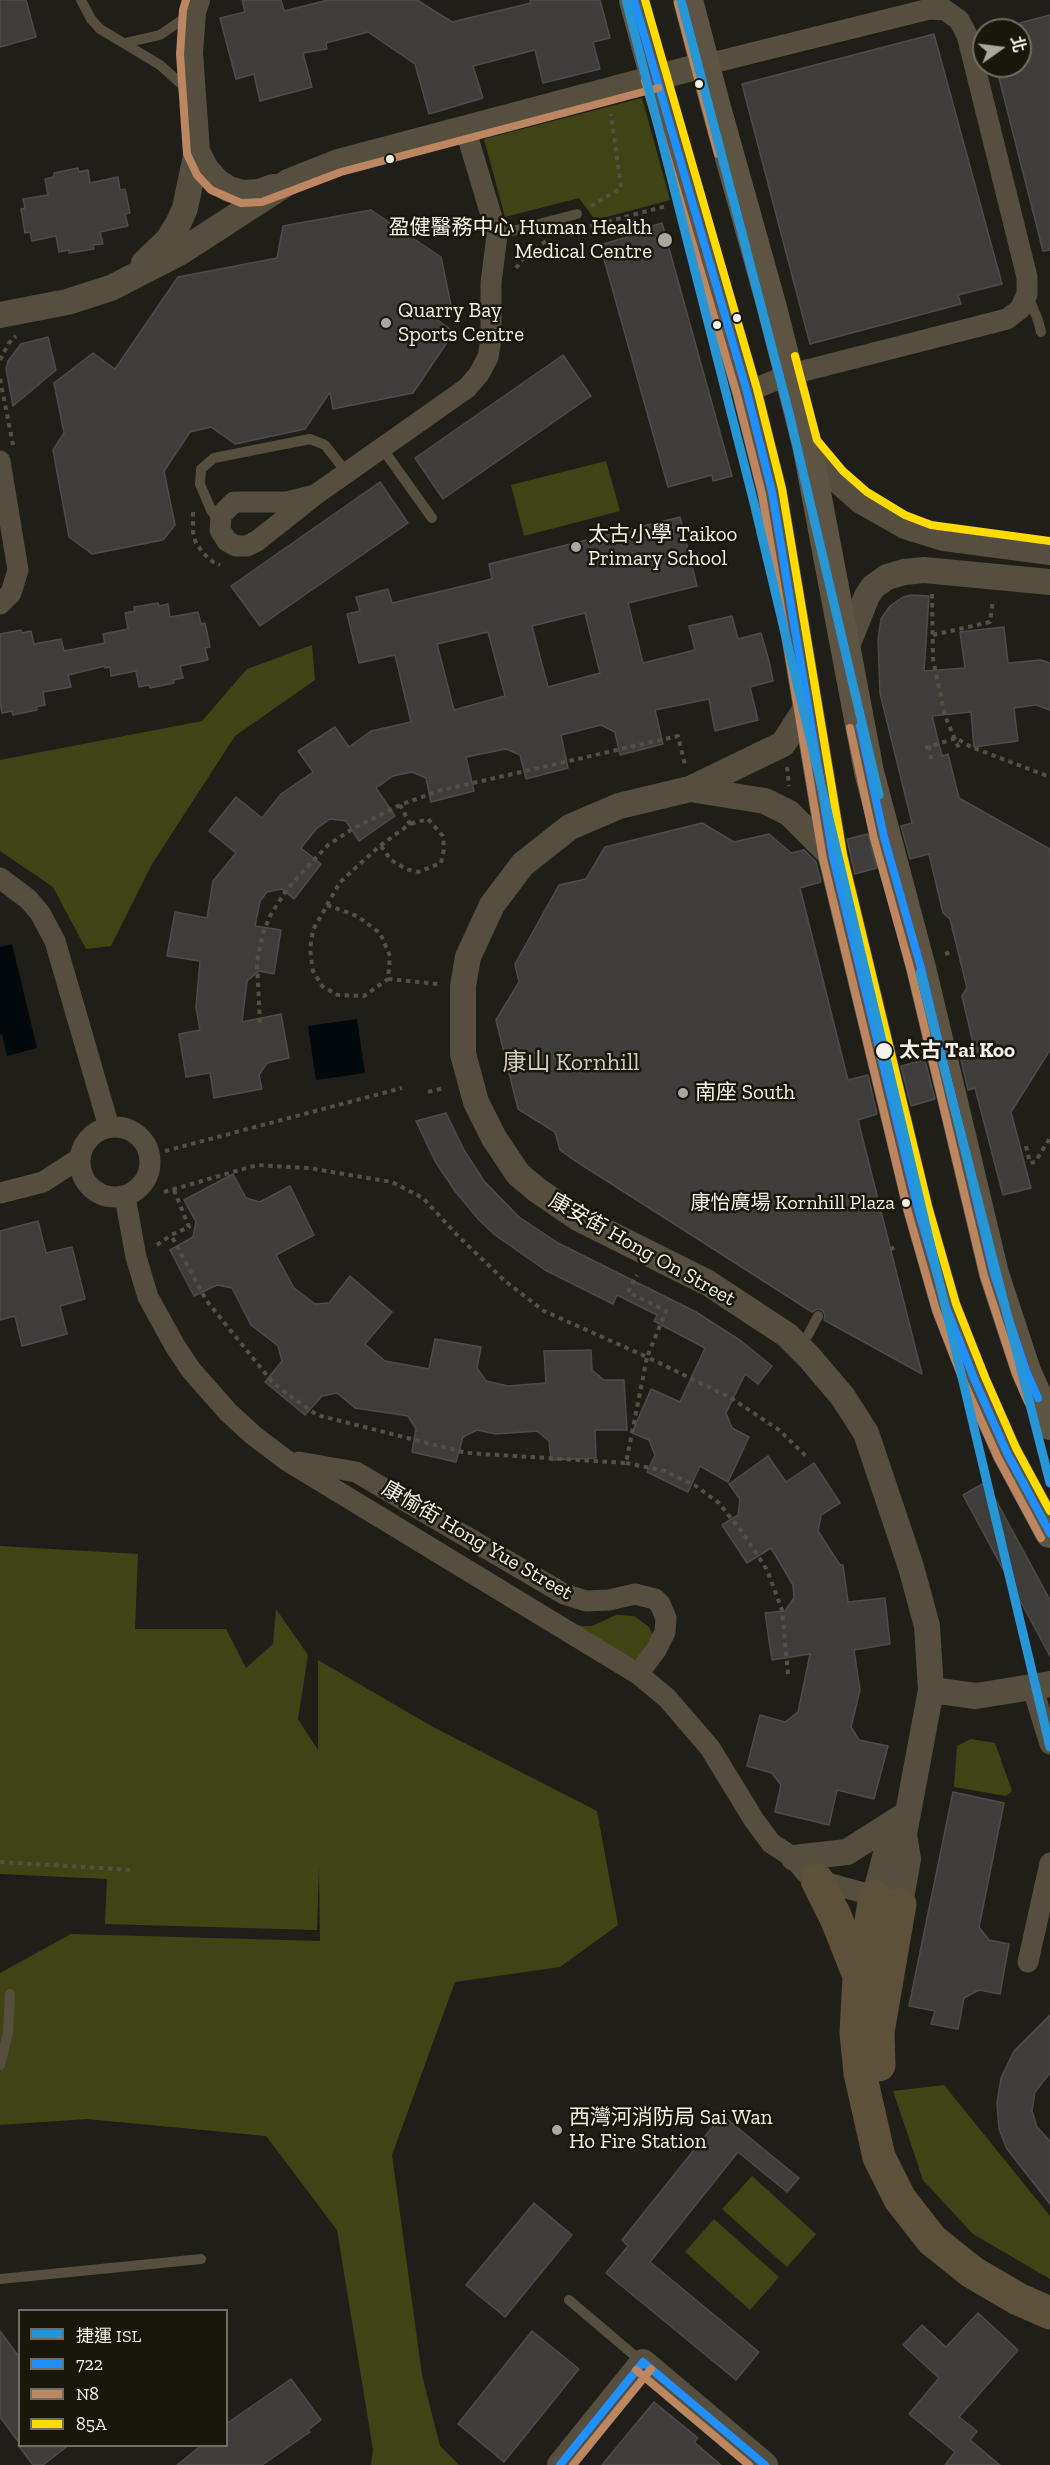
<!DOCTYPE html>
<html>
<head>
<meta charset="utf-8">
<style>
	body { margin:0 }
	#map { position:relative; width:1050px; height:2465px; overflow:hidden; background:#201e18; font-family:"Zilla Slab","Noto Sans TC",serif }
	canvas { display:block }
	.legend { position:absolute; left:18px; top:2309px; width:210px; height:138px; box-sizing:border-box; background:#19160c; border:2px solid #706e65; margin:0; padding:8px 10px; list-style:none; font-size:18px; color:#f3f1ea }
	.legend li { display:flex; align-items:center; gap:12px; height:30px }
	.legend b { width:30px; border:2px solid #706e65 }
	.north { position:absolute; left:972px; top:18px; width:60px; height:60px; box-sizing:border-box; background:#19160c; border:2px solid #706e65; border-radius:50%; rotate:76deg; font-size:16px; font-weight:700; line-height:24px; text-align:center; color:#f3f1ea }
	.north::after { content:''; display:block; margin:auto; width:21px; height:27px; background:#a9a7a0; clip-path:polygon(50% 0,100% 100%,50% 72%,0 100%) }
</style>
</head>
<body>
<div id="map">
<canvas width="1050" height="2465"></canvas>
<ul class="legend">
<li><b style="height:8px;background:#2696d6"></b>捷運 ISL</li>
<li><b style="height:8px;background:#2090ff"></b>722</li>
<li><b style="height:8px;background:#bb8660"></b>N8</li>
<li><b style="height:8px;background:#ffdb00"></b>85A</li>
</ul>
<div class="north">北</div>
</div>
<script>
const c = document.querySelector('canvas').getContext('2d');
c.lineJoin = 'round';
function fill(path, color) {
  c.fillStyle = color;
  c.fill(path, 'evenodd');
}
function shape(rows) {
  const path = new Path2D();
  for (const r of rows) {
    if (r.length === 3) {
      path.moveTo(r[0] + r[2], r[1]);
      path.arc(r[0], r[1], r[2], 0, 2 * Math.PI);
      continue;
    }
    path.moveTo(r[0], r[1]);
    for (let i = 2; i < r.length; i += 2) path.lineTo(r[i], r[i + 1]);
  }
  return path;
}
function trace(path, color, width, dash) {
  c.strokeStyle = color;
  c.lineWidth = width;
  c.lineCap = dash ? 'butt' : 'round';
  c.setLineDash(dash || []);
  c.stroke(path);
}
function write(font, color, halo, rows, align = 'center') {
  c.font = font + ' "Zilla Slab","Noto Sans TC",serif';
  c.lineWidth = 5;
  c.setLineDash([]);
  c.textBaseline = 'middle';
  c.strokeStyle = halo;
  c.fillStyle = color;
  for (const [text, x, y, turn = 0] of rows) {
    c.save();
    c.translate(x, y);
    c.rotate((+turn || 0) * Math.PI / 180);
    c.textAlign = isNaN(turn) ? turn : align;
    if (halo) c.strokeText(text, 0, 0);
    c.fillText(text, 0, 0);
    c.restore();
  }
}
fill(shape([
	[642,98,670,200,595,220,579,198,505,217,484,139],
	[606,461,620,511,524,536,511,485],
	[312,645,315,680,235,736,152,864,111,946,86,949,53,887,0,851,0,760,202,721,247,669],
	[0,1546,138,1554,135,1629,226,1629,246,1668,273,1644,276,1609,308,1655,298,1719,318,1750,318,1660,433,1727,597,1811,618,1925,560,1967,455,1982,392,2155,422,2375,440,2446,459,2465,371,2465,373,2450,337,2230,266,2136,87,2119,0,2125,0,1973,71,1934,320,1941,319,1866,317,1930,105,1924,107,1879,0,1874],
	[616,1615,634,1616,649,1627,653,1635,644,1668,563,1621,583,1626,592,1626],
	[971,1739,995,1743,1012,1791,1006,1796,954,1787,957,1746],
	[944,2085,1050,2216,1050,2279,973,2234,923,2180,893,2091],
	[752,2176,816,2234,787,2267,722,2209],
	[714,2219,779,2277,750,2310,685,2252]
]), '#404415');
fill(shape([
	[12,944,37,1048,7,1056,2,1034,0,1035,0,947],
	[357,1019,365,1073,316,1080,308,1026]
]), '#03090d');
const building = shape([
	[0,0,26,0,36,37,0,47,0,0],
	[242,0,281,0,284,11,328,0,417,0,452,22,531,3,530,0,600,0,610,38,593,42,600,69,543,83,535,50,473,66,483,98,429,114,415,64,368,32,326,43,327,49,303,53,312,87,260,101,254,74,236,79,220,18,245,12,242,0],
	[1050,15,1050,250,1043,251,996,66,1020,66,1020,23,1050,15],
	[934,34,1002,284,958,295,961,304,810,344,742,84,934,34],
	[78,168,79,172,88,170,90,183,118,177,120,190,125,189,130,213,125,214,128,226,100,232,103,244,93,245,94,249,69,253,69,250,59,252,56,236,32,241,30,232,25,233,21,209,25,208,23,199,48,195,45,179,54,177,54,173,78,168],
	[371,210,441,257,451,305,424,310,454,332,413,393,333,409,330,392,305,429,235,444,211,427,190,432,164,471,175,525,163,540,92,554,69,537,53,450,64,433,54,383,93,353,115,369,178,277,277,258,283,226,371,210],
	[662,223,732,476,713,481,712,475,668,487,600,245,644,232,643,229,662,223],
	[48,337,56,370,13,406,6,369,8,361,21,344,48,337],
	[563,355,591,396,443,499,415,458,563,355],
	[380,482,408,523,260,626,231,586,380,482],
	[680,517,697,586,628,603,643,663,695,650,689,626,732,616,738,639,761,633,769,661,773,681,750,687,758,720,715,731,709,699,655,710,663,744,620,755,615,732,601,725,561,735,568,768,526,779,520,755,506,749,466,757,474,791,431,802,426,778,412,772,393,776,376,788,395,816,359,841,346,821,330,819,316,829,301,848,321,864,294,899,282,889,267,892,260,901,255,926,281,930,274,974,259,971,247,981,242,1022,281,1014,289,1058,267,1063,259,1075,262,1089,214,1098,210,1073,186,1077,179,1034,200,1030,196,1007,200,961,167,956,175,912,207,918,213,881,236,853,209,831,236,797,262,818,281,794,313,772,298,751,335,727,349,747,371,731,411,722,395,655,359,663,347,614,360,611,356,597,388,589,392,603,492,579,489,564,680,517],
	[585,613,600,673,548,687,532,626,585,613],
	[488,632,505,696,454,710,437,644,488,632],
	[912,595,929,596,924,671,965,668,960,632,1004,627,1008,663,1041,660,1050,663,1050,710,1036,705,1014,708,1018,741,974,747,971,712,932,716,942,756,948,754,959,798,1050,849,1050,1050,1011,1112,1031,1188,1003,1195,975,1088,968,1090,959,1051,974,1047,962,996,967,988,950,919,943,913,929,854,910,859,901,826,912,823,880,693,878,639,881,619,890,606,903,597,912,595],
	[158,603,159,606,168,604,170,617,198,612,201,624,205,623,210,647,205,648,208,660,180,666,183,678,173,680,174,683,150,688,149,685,139,687,136,671,111,676,110,667,105,668,105,666,68,675,71,687,43,692,45,705,36,707,37,710,13,715,12,711,2,713,0,702,0,634,21,630,22,633,31,631,34,644,61,639,64,651,100,644,105,643,103,634,128,629,125,613,135,611,134,607,158,603],
	[702,823,734,842,769,834,791,853,804,850,816,862,821,882,800,888,848,1080,868,1075,877,1114,858,1120,922,1374,824,1320,825,1315,822,1310,817,1309,812,1312,571,1158,560,1150,555,1132,518,1109,496,1020,519,982,515,964,559,885,586,879,605,847,702,823],
	[868,834,877,868,855,874,847,839,868,834],
	[925,1060,935,1099,911,1106,901,1066,925,1060],
	[446,1113,464,1150,484,1181,519,1217,558,1243,696,1312,741,1341,772,1366,758,1384,745,1374,726,1413,732,1428,749,1437,728,1482,700,1466,688,1492,647,1472,655,1455,649,1440,632,1433,651,1389,680,1402,705,1348,654,1321,657,1315,617,1295,613,1304,545,1270,495,1235,479,1220,455,1191,435,1161,416,1121,446,1113],
	[233,1174,246,1198,260,1202,290,1186,314,1235,276,1255,294,1288,315,1304,329,1303,350,1276,392,1312,365,1344,385,1361,429,1369,435,1339,481,1347,477,1368,486,1381,508,1386,546,1383,544,1351,591,1350,592,1370,604,1380,624,1380,627,1430,595,1430,596,1458,551,1460,549,1441,537,1431,496,1434,477,1430,463,1437,456,1462,412,1452,416,1429,408,1416,355,1408,337,1393,322,1396,305,1415,265,1382,282,1361,278,1346,251,1325,232,1288,217,1285,194,1296,170,1250,193,1237,196,1222,184,1200,233,1174],
	[38,1221,46,1253,72,1247,85,1299,60,1306,67,1334,22,1346,15,1316,0,1320,0,1231,38,1221],
	[768,1456,786,1482,814,1463,840,1503,821,1515,818,1531,840,1565,843,1565,848,1602,885,1598,890,1644,854,1650,860,1690,851,1727,859,1740,888,1746,874,1799,837,1790,829,1825,775,1812,781,1785,772,1773,747,1766,760,1715,785,1722,798,1712,810,1654,772,1660,765,1613,785,1611,794,1598,793,1585,771,1548,747,1563,722,1525,738,1515,740,1499,729,1484,768,1456],
	[986,1482,1050,1600,1050,1656,963,1495,986,1482],
	[953,1792,1004,1803,979,1927,989,1940,1009,1944,1000,1994,979,1990,964,1998,958,2029,931,2024,935,2011,909,2006,953,1792],
	[1050,2015,1050,2073,1035,2092,1032,2111,1037,2127,1050,2141,1050,2204,1007,2149,999,2129,997,2103,1001,2078,1014,2051,1050,2015],
	[722,2115,799,2178,787,2192,738,2152,650,2262,759,2352,736,2380,606,2273,628,2246,622,2240,722,2115],
	[534,2203,572,2235,505,2317,466,2285,534,2203],
	[978,2313,1018,2350,959,2417,977,2431,970,2440,1000,2465,945,2465,955,2452,909,2414,939,2378,903,2345,922,2325,946,2347,978,2313],
	[0,2331,20,2358,20,2444,0,2417,0,2331],
	[532,2331,579,2369,504,2462,458,2424,532,2331],
	[291,2379,321,2420,308,2430,310,2432,262,2465,177,2465,202,2445,226,2445,226,2424,291,2379],
	[654,2402,698,2438,694,2442,721,2465,602,2465,654,2402],
	[18,2445,69,2445,43,2465,33,2465,18,2445]
]);
fill(building, '#3f3d3b');
trace(building, '#4e4c4a', 1.5);
trace(shape([
	[591,206,621,188,611,114],
	[590,226,667,206],
	[516,268,524,257,546,241],
	[0,360,9,343,16,336],
	[0,379,13,445],
	[193,512,193,532,196,543,203,553,213,562,220,565],
	[932,594,933,659,945,716,960,751],
	[933,635,990,622,993,600],
	[929,746,931,759],
	[925,748,956,738,971,747,1050,777],
	[787,767,789,786],
	[381,846,391,860,406,869,418,872,441,863,444,849,443,836,428,819,410,824],
	[327,905,357,916,380,933,390,956,388,979,364,996,338,995,322,986,313,971,310,949,313,930,327,905,340,882,381,845,410,824,400,805],
	[945,954,952,952],
	[388,979,438,984],
	[260,1023,257,962,263,933,270,916,287,889,309,865,328,845,354,828,400,805,438,791,678,736,685,765],
	[553,1057,560,1055],
	[428,1092,444,1088],
	[1026,1146,1030,1163,1035,1162,1050,1138],
	[165,1151,402,1088],
	[174,1190,189,1227,171,1235,206,1300,274,1384,317,1415,467,1453,626,1463,647,1357,731,1398,779,1430,808,1458],
	[164,1192,257,1165,309,1168,392,1182,423,1198,459,1237,505,1281,544,1311,647,1357,666,1311,628,1292,637,1275],
	[157,1245,171,1235],
	[890,1249,897,1247],
	[626,1463,665,1471,696,1486,719,1503,745,1536,767,1570,782,1610,788,1674],
	[0,1862,132,1870]
]), '#555046', 4, [4.5, 4.5]);
trace(shape([
	[81,0,91,19,100,29,160,65,189,91],
	[125,43,160,35,189,15],
	[497,235,577,214],
	[1027,294,1038,320,1041,332],
	[382,448,432,518],
	[219,522,211,510,200,484,201,469,214,458,310,439,325,445,347,473],
	[798,1345,808,1335,818,1316],
	[0,2065,8,2033,10,1994],
	[0,2279,201,2259],
	[569,2300,642,2362]
]), '#564e3e', 10);
trace(shape([
	[704,65,929,9,945,10,959,20,967,35,1027,277,1027,294,1020,309,1007,319,788,375,747,392],
	[0,461,18,570,11,593,0,604],
	[315,495,287,502,234,502,221,515,220,530,227,541,236,546,247,546,257,541,315,495,467,388,479,374,488,357,491,339,491,283,497,235,465,128],
	[0,878,28,899,40,913,55,941,109,1127],
	[115,1162,35],
	[0,1193,43,1182,80,1158],
	[125,1197,136,1257,148,1297,175,1346,191,1370,228,1412,253,1435,286,1460,638,1674,667,1698,710,1748,754,1820,771,1843,794,1858,805,1872,817,1880,886,1899],
	[299,1462,356,1472,564,1594,586,1601,609,1600,635,1594,655,1599,660,1604,666,1618,665,1632,656,1650,638,1674],
	[1033,1689,1050,1744],
	[1028,1962,1050,1863]
]), '#564e3e', 21);
trace(shape([
	[197,151,206,169,218,182,229,189,242,193,259,192,273,187],
	[144,263,168,240,178,224,185,208,197,151,190,53,193,12,197,0],
	[0,315,67,302,111,288,179,253,290,181,338,162,704,65],
	[807,445,835,478,861,501,905,526,944,538,1050,552],
	[845,651,867,596,873,587,887,577,904,572,924,570,1050,582],
	[808,705,783,744,690,789,619,806,570,827,523,864,492,905,468,957,463,986,463,1054,476,1102,494,1138,518,1174,537,1190,578,1218,708,1283,787,1335,809,1357,843,1397,866,1433,911,1567,927,1626,931,1690,904,1834,908,1859,900,1904],
	[690,789,765,801,789,813,833,857],
	[931,1690,976,1696,1050,1684],
	[794,1858,847,1852,907,1814],
	[875,1896,885,1857,904,1834],
	[560,2465,643,2362,765,2465]
]), '#564e3e', 26);
trace(shape([
	[634,0,655,78,747,392,772,492,833,857,918,1209,946,1307,975,1381,1007,1453,1050,1533],
	[688,0,715,104,771,304,807,445,869,772,921,968,994,1274,1026,1371,1050,1425]
]), '#5d5444', 30);
trace(shape([
	[817,1880,836,1918,859,1976],
	[875,1896,866,1952,859,1976,856,2033,860,2073,879,2157,900,2199,932,2240,972,2272,1018,2299,1050,2313],
	[879,2065,878,2032,900,1904]
]), '#5d5139', 33);
trace(shape([
	[634,0,747,392,772,492,833,857,918,1209,946,1307,975,1381,1007,1453,1050,1533],
	[860,726,884,837,921,968,994,1274,1026,1371,1038,1398],
	[643,2362,765,2465],
	[560,2465,643,2362]
]), '#2090ff', 8);
trace(shape([
	[186,0,183,10,180,54,187,154,197,175,211,190,241,203,262,202,341,172,658,88],
	[678,3,718,154],
	[645,81,737,395,762,494,823,859,908,1212,936,1310,965,1385,998,1458,1041,1538],
	[850,728,874,839,911,971,984,1276,1016,1374,1028,1402],
	[636,2370,749,2465],
	[573,2465,651,2369]
]), '#bb8660', 8);
trace(shape([
	[645,0,757,389,782,489,843,855,928,1206,956,1304,985,1377,1016,1448,1050,1511],
	[795,356,817,440,843,471,867,492,905,515,931,525,1050,541]
]), '#ffdb00', 8);
trace(shape([
	[626,0,754,503,1050,1747],
	[681,0,789,413,879,795],
	[920,973,1050,1483]
]), '#2696d6', 9);
for (const [x, y, r, color] of [
	[699,84,5,"#f3f1ea"],
	[390,159,5,"#f3f1ea"],
	[665,240,8,"#a9a7a0"],
	[737,318,5,"#f3f1ea"],
	[386,323,6,"#a9a7a0"],
	[717,325,5,"#f3f1ea"],
	[576,547,6,"#a9a7a0"],
	[884,1051,9,"#f3f1ea"],
	[683,1093,6,"#a9a7a0"],
	[906,1203,5,"#f3f1ea"],
	[557,2130,6,"#a9a7a0"]
]) {
  const dot = new Path2D();
  dot.arc(x, y, r, 0, 2 * Math.PI);
  c.fillStyle = color;
  c.fill(dot);
  trace(dot, '#19160c', 2);
}
write('20px', '#f3f1ea', '#19160c', [
	["康怡廣場 Kornhill Plaza",895,1203]
], 'right');
write('21px', '#f3f1ea', '#19160c', [
	["盈健醫務中心 Human Health",652,228,"right"],
	["Medical Centre",652,252,"right"],
	["Quarry Bay",398,311],
	["Sports Centre",398,335],
	["太古小學 Taikoo",588,535],
	["Primary School",588,559],
	["南座 South",695,1093],
	["西灣河消防局 Sai Wan",569,2118],
	["Ho Fire Station",569,2142]
], 'left');
write('bold 21px', '#f3f1ea', '#19160c', [
	["太古 Tai Koo",899,1051]
], 'left');
write('21px', '#f3f1ea', '#19160c', [
	["康安街 Hong On Street",642,1250,29],
	["康愉街 Hong Yue Street",477,1541,30]
]);
write('24px', '#d0cbbd', '#19160c', [
	["康山 Kornhill",571,1063]
]);
</script>
</body>
</html>
